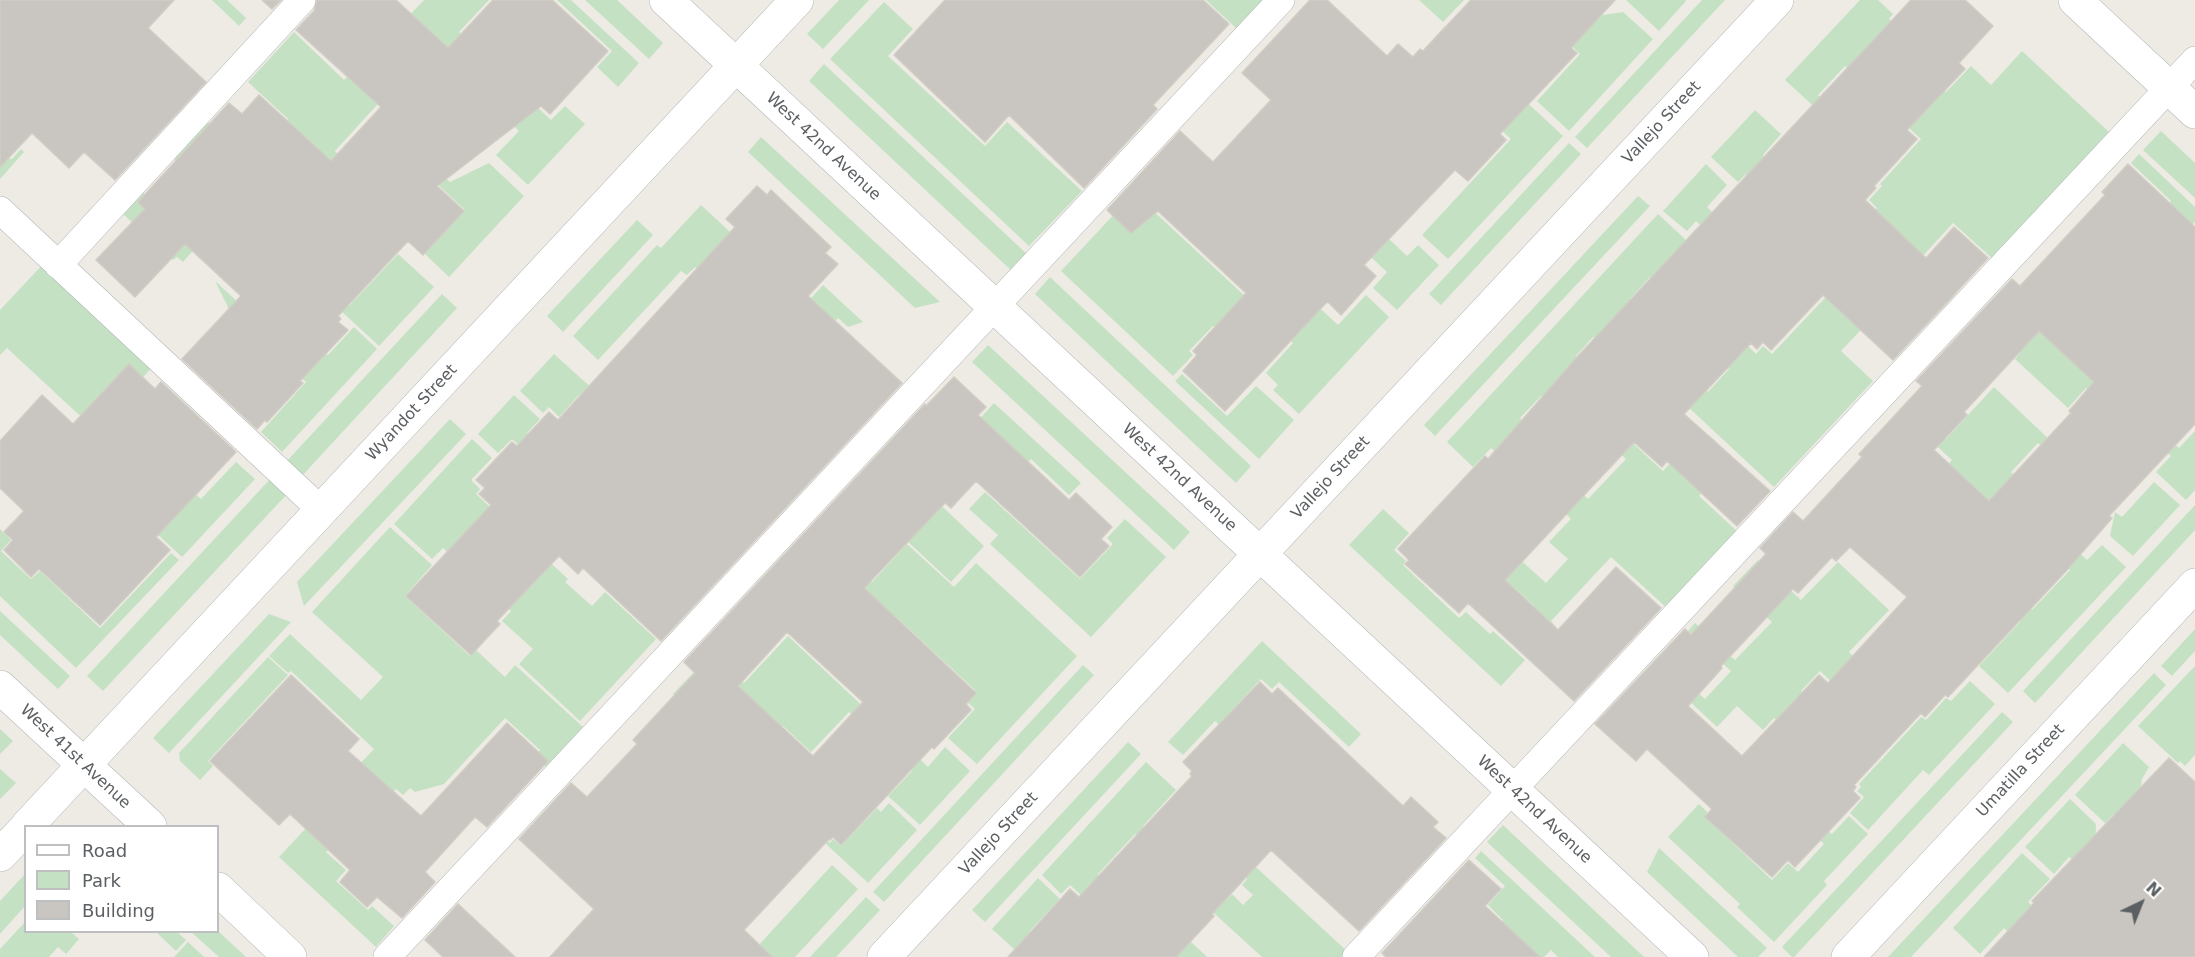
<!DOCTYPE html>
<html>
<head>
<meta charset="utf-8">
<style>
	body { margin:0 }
	#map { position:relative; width:2195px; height:957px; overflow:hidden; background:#edebe4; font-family:"DejaVu Sans",sans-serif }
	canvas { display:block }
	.legend { position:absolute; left:24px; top:825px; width:195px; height:108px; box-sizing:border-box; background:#fff; border:2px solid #bebfc1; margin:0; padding:8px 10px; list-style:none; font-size:18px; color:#5c6063 }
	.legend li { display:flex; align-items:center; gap:12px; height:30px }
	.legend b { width:30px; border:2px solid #bebfc1 }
	.north { position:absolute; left:2111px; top:873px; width:60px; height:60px; -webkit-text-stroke:4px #fff; paint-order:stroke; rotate:43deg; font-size:16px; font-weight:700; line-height:24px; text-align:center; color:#5c6063 }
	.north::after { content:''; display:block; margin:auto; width:21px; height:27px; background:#5c6063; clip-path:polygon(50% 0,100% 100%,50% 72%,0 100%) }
</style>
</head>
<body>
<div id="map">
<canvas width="2195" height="957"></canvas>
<ul class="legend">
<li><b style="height:8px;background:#fff"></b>Road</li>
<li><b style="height:16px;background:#c4e2c3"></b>Park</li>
<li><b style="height:16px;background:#c9c6c1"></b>Building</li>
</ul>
<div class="north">N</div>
</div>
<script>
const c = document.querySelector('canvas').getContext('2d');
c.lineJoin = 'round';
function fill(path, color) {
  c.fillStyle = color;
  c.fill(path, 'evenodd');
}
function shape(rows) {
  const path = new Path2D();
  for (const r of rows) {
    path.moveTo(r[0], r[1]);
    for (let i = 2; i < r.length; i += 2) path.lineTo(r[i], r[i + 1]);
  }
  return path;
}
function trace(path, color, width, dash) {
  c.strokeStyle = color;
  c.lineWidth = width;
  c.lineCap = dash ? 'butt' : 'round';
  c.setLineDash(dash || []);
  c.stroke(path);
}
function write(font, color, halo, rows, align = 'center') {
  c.font = font + ' "DejaVu Sans",sans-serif';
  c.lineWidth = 4.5;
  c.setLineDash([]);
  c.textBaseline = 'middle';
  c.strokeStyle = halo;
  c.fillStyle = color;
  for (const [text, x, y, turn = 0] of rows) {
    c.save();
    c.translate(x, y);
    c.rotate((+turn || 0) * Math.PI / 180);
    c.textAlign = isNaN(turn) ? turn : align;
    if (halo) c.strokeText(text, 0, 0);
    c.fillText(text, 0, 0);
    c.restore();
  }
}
fill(shape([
	[212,0,227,0,246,18,239,26],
	[424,0,489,0,459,32,477,50,379,47],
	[557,0,571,0,639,63,618,87,597,67,612,51],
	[585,0,617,0,663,43,649,59],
	[839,0,869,0,823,49,807,34],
	[1206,0,1261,0,1262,1,1236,28],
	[1419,0,1464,0,1443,22],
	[1521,0,1597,16,1623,12,1653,39,1569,131,1537,101,1580,54],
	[1626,0,1685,0,1686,1,1659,31],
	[1702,0,1725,0,1587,148,1575,137],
	[1860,0,1878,0,1893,14,1889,19,1897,27,1856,76,1845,66,1818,95,1828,105,1821,113,1785,80],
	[884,2,913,29,888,56,985,146,1007,122,1082,191,1029,246,830,59],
	[1445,26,1563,136,1448,259,1422,235,1511,139,1497,126,1501,121,1424,49],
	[294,32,344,80,366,57,385,96,335,151,349,165,214,196,173,158,208,122,248,159,272,137,288,119,248,82],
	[1892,43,1946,92,1971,66,1991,85,2022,51,2109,132,1993,259,1953,223,1921,258,1957,293,1927,325,1834,240,1852,236,1877,208,1869,200,1882,186,1880,184,1921,139,1908,127],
	[824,64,1029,256,1014,273,809,81],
	[516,87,551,120,565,106,585,124,528,185,496,155,519,131,488,102],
	[1755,110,1781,134,1763,155,1773,164,1755,182,1746,174,1738,182,1711,157],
	[2161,131,2195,163,2195,198,2143,150],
	[761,137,940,302,915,308,748,152],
	[1569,143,1581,154,1441,305,1429,294],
	[411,147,450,182,489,163,524,196,449,277,425,254,465,210,405,154],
	[21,149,24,152,0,179,0,157,12,159],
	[2139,154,2195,207,2195,222,2181,238,2102,402,2086,388,2068,408,2015,359,2020,353,1982,319,2002,298,2047,339,2171,201,2131,163],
	[1706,164,1727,185,1707,207,1720,220,1709,233,1696,221,1687,231,1663,211],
	[143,193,184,231,206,236,183,262,177,257,173,260,123,214],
	[1134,193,1247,298,1218,329,1213,326,1189,351,1193,355,1173,376,1061,271],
	[1638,196,1650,206,1435,436,1424,425],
	[701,205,798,295,811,298,823,285,863,322,848,327,838,318,797,362,695,267,687,275,681,271,598,360,573,336,657,245,661,248],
	[1354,206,1407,256,1418,245,1439,265,1397,310,1373,288,1387,272,1336,225],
	[1658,214,1686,240,1669,259,1660,285,1650,277,1630,299,1639,308,1603,347,1593,337,1576,356,1587,366,1549,402,1541,396,1520,418,1528,426,1500,456,1491,448,1473,467,1447,442],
	[637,220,653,235,563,332,547,316],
	[292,254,349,306,398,254,434,287,379,346,286,260],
	[1267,259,1338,325,1366,295,1389,317,1299,414,1273,390,1278,385,1266,373,1293,343,1248,301],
	[45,262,155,364,135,386,120,373,102,392,116,405,163,464,201,499,236,462,255,479,182,557,127,506,104,438,7,348,0,355,0,310],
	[1050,277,1251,466,1236,483,1035,294],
	[215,281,303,362,318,347,328,355,354,327,377,349,282,452,261,432,306,382,229,309],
	[1840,282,1875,315,1841,351,1873,381,1774,487,1614,338,1702,386,1708,392,1729,369,1724,364,1744,342,1756,354,1763,346,1772,354],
	[442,294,457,308,300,478,285,463],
	[988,345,1190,532,1174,550,972,362],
	[554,354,605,400,597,410,580,394,559,417,549,407,543,413,520,391],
	[1182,374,1227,416,1256,386,1294,420,1259,459,1175,381],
	[1994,387,2054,444,2047,452,2038,443,2011,472,2019,479,1992,508,1909,507,1952,460,1898,411,1907,403,1946,439],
	[1574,389,1663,471,1674,459,1681,465,1709,435,1733,458,1699,496,1739,533,1668,609,1611,557,1551,621,1555,626,1545,637,1523,617,1533,605,1496,571,1515,555,1546,583,1568,559,1549,542,1571,519,1560,508,1577,489,1588,499,1626,459,1563,400],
	[514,395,540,419,527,433,585,487,575,497,512,439,498,453,478,434],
	[994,403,1081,483,1069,495,1031,459,995,497,953,448],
	[2133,406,2179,448,2195,431,2195,490,2186,500,2156,472,2171,456,2125,414],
	[450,419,466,434,304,606,297,582],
	[472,439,492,458,471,480,480,489,476,494,568,579,565,582,592,606,605,592,656,639,580,721,519,664,533,649,502,621,511,611,443,548,432,559,394,524],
	[892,459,984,546,951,582,858,495],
	[273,476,290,491,103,691,87,676],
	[2154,482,2180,505,2133,556,2110,536,2115,512,2122,517],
	[985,492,1080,579,1113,544,1107,538,1125,519,1166,557,1091,637,990,544,998,535,969,509],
	[2195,505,2195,530,2035,703,2023,691],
	[1383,509,1409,533,1394,550,1406,561,1403,565,1459,618,1466,612,1490,634,1493,631,1525,660,1501,686,1349,545],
	[390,527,432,565,405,596,470,656,476,650,505,677,515,665,583,727,546,767,535,756,540,750,505,718,444,784,415,792,410,788,403,795,396,789,386,800,354,770,374,749,291,671,288,673,269,656,290,634,361,700,383,677,312,612],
	[0,529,11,540,1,551,31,579,40,571,100,628,171,553,179,560,76,668,0,596],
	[824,538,872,582,907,544,954,587,976,563,1077,656,977,764,948,738,975,709,966,701,975,690,895,616,850,665],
	[2102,545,2126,567,2008,693,1979,666,2021,621,2011,611,2021,600,2032,610,2070,570,2059,560,2072,546,2087,560],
	[1758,560,1801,600,1838,562,1889,610,1849,652,1859,662,1836,686,1820,671,1801,691,1817,706,1781,723,1774,718,1763,730,1737,706,1717,727,1654,668,1662,659,1705,699,1731,671,1688,631,1695,623,1735,660,1772,622,1733,586],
	[0,611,70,676,58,689,0,635],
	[269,614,291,622,169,753,153,738],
	[2195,629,2195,651,2172,676,2161,666],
	[788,636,905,746,896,756,849,712,811,752,783,726,748,764,673,694,712,653,744,683],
	[1262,641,1361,734,1349,747,1279,682,1272,689,1261,679,1222,721,1225,730,1215,721,1183,755,1168,742],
	[268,657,288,675,208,761,213,766,200,780,180,761,179,753],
	[1083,665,1094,675,884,902,873,892],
	[2195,666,2195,755,2185,766,2180,761,2178,763,2138,726],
	[2154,673,2166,685,1911,957,1888,957],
	[1970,681,1995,704,1929,775,1923,770,1868,830,1850,813,1864,797,1857,791,1861,787,1859,784,1921,717,1926,720,1946,698,1951,701],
	[2002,712,2013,722,1794,957,1792,957,1782,947],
	[0,729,13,741,0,754],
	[1128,742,1141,754,985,922,972,910],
	[2123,743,2149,767,2142,779,2137,811,2124,823,2114,814,2105,823,2075,795],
	[907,747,928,767,945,747,970,771,920,825,888,796,912,771,898,757],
	[1146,762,1176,790,1143,826,1190,871,1183,879,1135,834,1098,874,1161,932,1124,935,1070,885,1061,894,1042,875],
	[0,769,16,783,0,799],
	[2070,799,2096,824,2095,854,2078,865,2069,857,2054,874,2025,847],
	[889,803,917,830,868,883,823,841,822,835,830,843,833,839,841,846,877,808,881,812],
	[1699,804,1708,813,1705,817,1772,880,1788,863,1798,872,1824,844,1816,836,1824,828,1832,834,1849,816,1868,834,1824,881,1827,885,1774,942,1737,907,1740,904,1668,837],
	[321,812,344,834,326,852,346,870,336,881,368,910,372,906,394,926,376,947,279,857],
	[1503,825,1644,957,1611,957,1487,842],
	[1659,848,1767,948,1758,957,1738,957,1647,872],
	[1481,851,1595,957,1558,957,1551,950,1544,957,1469,957,1503,920,1488,905,1505,886,1475,858],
	[2022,853,2050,879,2028,902,2038,911,2013,937,2004,928,1980,954,1953,928],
	[1244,856,1349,953,1345,957,1262,957,1182,884,1193,871,1225,901,1232,894,1243,905,1253,895,1242,885,1247,879,1235,867],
	[832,865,858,889,795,957,748,957],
	[25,874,25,906,0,934,0,901],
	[1038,878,1060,899,1029,932,1057,957,1023,957,992,929],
	[866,897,880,910,836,957,810,957],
	[25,922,26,932,73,932,72,933,79,939,66,954,58,947,49,957,0,957,0,949],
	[1173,925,1207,957,1139,957],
	[218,931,246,957,219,957,191,932],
	[156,932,177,932,186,940,176,951],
	[188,942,204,957,174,957]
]), '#c4e2c3');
const building = shape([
	[0,0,174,0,148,28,206,82,115,180,84,152,69,168,32,133,0,167,0,0],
	[262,0,281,0,272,9,262,0],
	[317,0,396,0,448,48,493,0,552,0,608,51,550,114,541,106,437,186,464,211,423,255,408,241,338,316,341,319,338,322,348,330,300,381,303,383,267,422,265,420,257,429,182,359,241,296,185,244,135,297,96,260,145,209,138,202,229,103,242,114,259,95,331,161,381,107,296,30,314,11,317,0],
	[945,0,1203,0,1229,24,1153,105,1157,109,1084,188,1009,115,985,142,894,55,945,0],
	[1310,0,1327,0,1387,56,1398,44,1413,57,1420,49,1423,51,1471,0,1615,0,1571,48,1577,53,1500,134,1506,140,1468,181,1455,170,1364,265,1376,276,1341,315,1328,302,1325,304,1225,411,1183,371,1197,355,1193,351,1246,293,1158,211,1131,233,1107,210,1180,131,1213,162,1271,100,1242,73,1310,0],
	[1911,0,1965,0,1993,26,1959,63,1965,69,1907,130,1917,139,1874,186,1876,188,1865,200,1926,258,1954,227,1988,258,1893,360,1823,295,1771,350,1763,342,1757,349,1751,343,1684,414,1770,491,1737,526,1667,461,1662,467,1634,442,1586,493,1505,580,1558,630,1616,567,1661,608,1574,701,1468,603,1459,613,1405,564,1409,560,1398,549,1485,456,1488,459,1579,355,1911,0],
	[2128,164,2195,227,2195,424,2109,516,2112,518,2066,571,1948,697,1945,695,1925,717,1921,713,1854,785,1856,787,1853,791,1860,798,1795,867,1788,860,1772,877,1705,817,1712,809,1647,749,1636,761,1595,724,1685,629,1691,635,1766,554,1760,548,1793,512,1803,521,1862,457,1859,454,1922,386,1916,381,2012,279,2020,286,2105,195,2102,192,2128,164],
	[2039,331,2094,382,2069,411,2071,413,1989,501,1934,450,1967,415,1964,412,2039,331],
	[1850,547,1907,597,1828,683,1819,675,1742,756,1688,706,1722,668,1721,666,1793,589,1798,593,1832,557,1836,561,1850,547],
	[757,186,767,195,771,190,831,247,825,253,838,264,808,296,902,383,661,641,583,568,578,574,559,556,497,621,500,624,471,655,406,596,491,505,479,494,485,488,476,480,512,442,517,446,549,412,558,420,735,227,726,219,757,186],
	[129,364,155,389,161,382,236,452,156,537,170,550,100,625,39,569,31,577,4,550,13,540,4,532,24,511,0,488,0,441,42,395,73,424,129,364],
	[954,377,986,407,978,415,1069,500,1076,493,1112,527,1101,539,1109,546,1080,577,976,481,951,508,945,503,864,588,976,693,966,704,971,710,934,749,932,747,841,845,833,837,830,840,829,839,744,930,772,957,550,957,594,909,519,839,571,783,587,797,637,744,633,740,695,673,684,662,925,404,926,406,954,377],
	[787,632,863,702,813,756,738,686,787,632],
	[291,675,359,739,348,751,421,816,507,723,548,761,487,827,475,817,425,872,435,882,402,918,377,897,367,907,340,882,350,870,290,814,279,825,210,761,291,675],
	[1260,682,1272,694,1278,688,1403,806,1411,797,1438,822,1433,827,1446,838,1359,931,1271,850,1212,914,1214,916,1176,957,1008,957,1070,889,1079,897,1192,776,1190,774,1192,771,1183,762,1260,682],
	[2169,758,2195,782,2195,957,1984,957,2034,903,2032,901,2169,758],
	[1469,860,1501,889,1485,906,1540,957,1386,957,1382,953,1469,860],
	[458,904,515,957,443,957,425,940,458,904]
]);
fill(building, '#c9c6c1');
trace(building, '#d1ccc3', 1.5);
const service = shape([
	[0,210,321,510],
	[58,265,302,0],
	[387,957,1281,0],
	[1356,957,2195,60]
]);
const minor = shape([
	[666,0,1692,957],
	[2075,0,2195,112],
	[0,687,150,826],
	[27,826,797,0],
	[0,855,26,828],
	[218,889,290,957],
	[884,957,1777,0],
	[1848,957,2195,585]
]);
trace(service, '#b2b5b8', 28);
trace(minor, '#b2b5b8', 34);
trace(service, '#fff', 27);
trace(minor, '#fff', 33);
write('16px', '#5c6063', '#fff', [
	["Vallejo Street",1662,123,-47],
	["West 42nd Avenue",823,147,43],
	["Wyandot Street",412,413,-47],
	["West 42nd Avenue",1179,478,43],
	["Vallejo Street",1331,478,-47],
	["West 41st Avenue",75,757,43],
	["Umatilla Street",2021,771,-47],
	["West 42nd Avenue",1534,810,43],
	["Vallejo Street",999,834,-47]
]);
</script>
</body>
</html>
